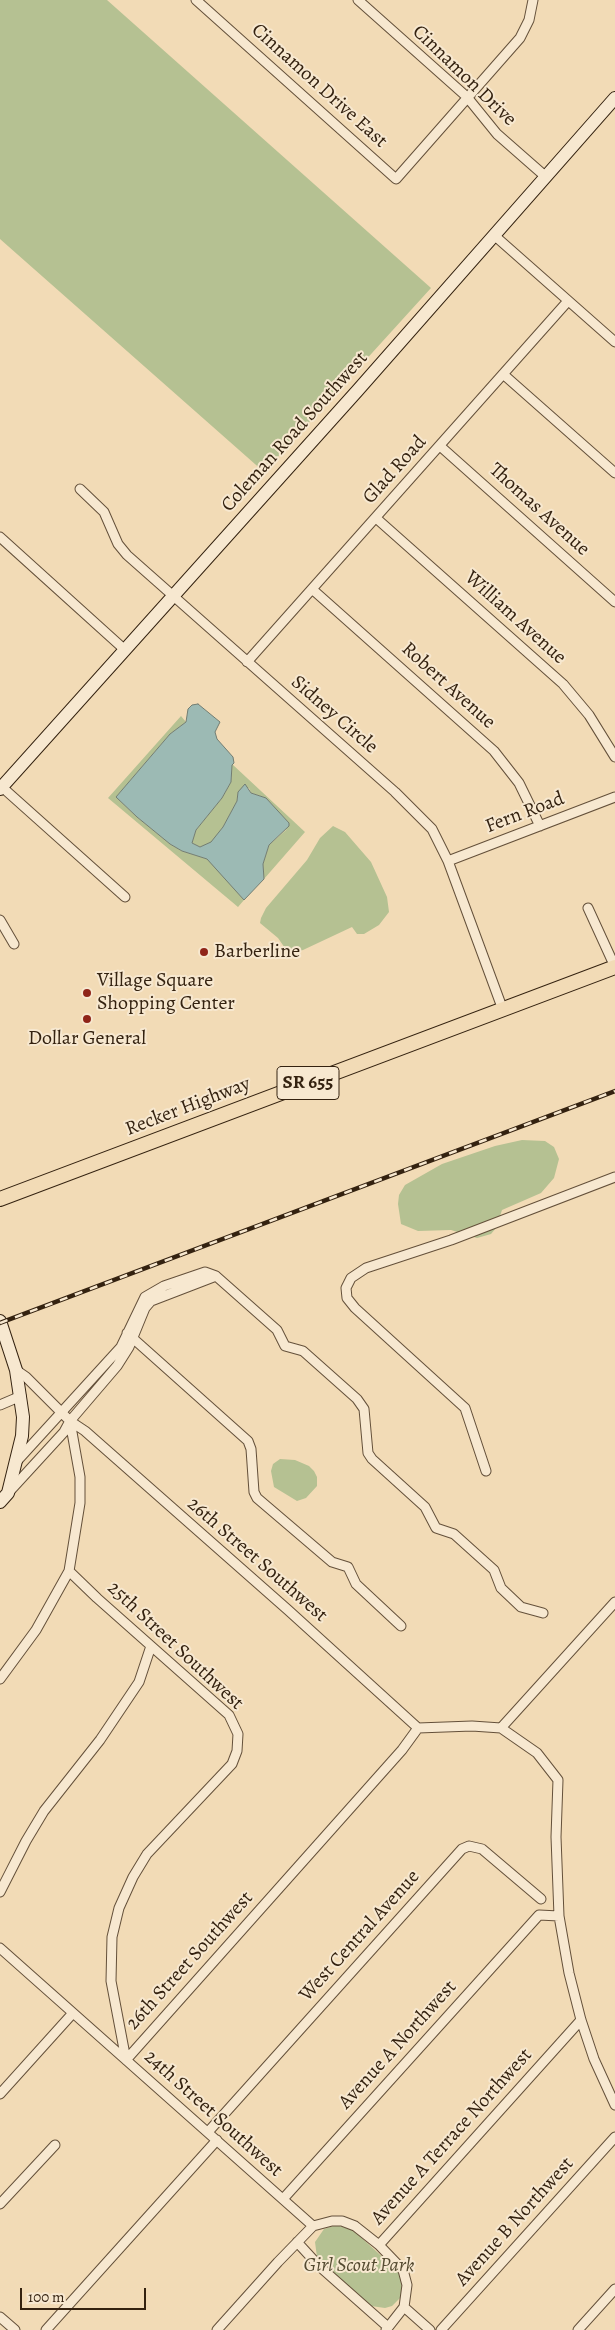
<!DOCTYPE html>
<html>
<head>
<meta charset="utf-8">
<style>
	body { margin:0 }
	#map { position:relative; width:615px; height:2330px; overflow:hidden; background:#f2dbb6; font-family:Alegreya,serif }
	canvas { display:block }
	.scale { position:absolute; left:20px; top:2288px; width:126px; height:22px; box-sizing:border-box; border:2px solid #342210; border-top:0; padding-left:6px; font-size:15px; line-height:18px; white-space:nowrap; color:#342210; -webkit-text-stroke:4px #f7e8d0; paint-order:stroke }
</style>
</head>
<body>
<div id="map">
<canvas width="615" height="2330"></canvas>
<div class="scale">100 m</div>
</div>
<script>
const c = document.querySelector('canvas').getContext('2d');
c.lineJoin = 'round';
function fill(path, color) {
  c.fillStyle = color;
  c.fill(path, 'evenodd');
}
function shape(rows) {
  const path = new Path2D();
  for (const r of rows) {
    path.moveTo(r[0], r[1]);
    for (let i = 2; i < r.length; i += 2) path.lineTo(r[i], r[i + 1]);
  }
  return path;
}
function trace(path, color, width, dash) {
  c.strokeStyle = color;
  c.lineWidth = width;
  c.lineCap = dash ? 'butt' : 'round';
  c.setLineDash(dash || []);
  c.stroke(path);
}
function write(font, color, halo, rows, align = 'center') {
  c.font = font + ' Alegreya,serif';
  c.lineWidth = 4;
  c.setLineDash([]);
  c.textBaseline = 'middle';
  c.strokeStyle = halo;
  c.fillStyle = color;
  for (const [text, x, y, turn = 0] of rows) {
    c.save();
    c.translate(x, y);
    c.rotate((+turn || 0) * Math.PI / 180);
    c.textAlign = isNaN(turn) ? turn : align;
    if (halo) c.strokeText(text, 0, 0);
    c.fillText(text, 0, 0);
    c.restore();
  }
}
fill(shape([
	[0,0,107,0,431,288,264,472,0,239],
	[181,716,186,722,170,734,116,797,137,817,170,844,182,851,207,859,213,864,244,900,238,907,108,798],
	[232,764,305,832,264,879,263,864,269,845,286,830,289,823,266,798,251,793,249,788,238,792,237,801,223,827,211,843,200,847,192,843,196,830,222,798,231,782],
	[333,826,345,832,371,862,387,897,389,912,379,925,364,934,357,934,352,927,303,950,295,952,287,951,278,938,260,923,261,918,266,908,307,860,320,838],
	[522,1140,545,1141,554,1147,559,1159,554,1178,541,1193,502,1210,496,1228,491,1234,477,1238,451,1230,418,1231,401,1224,398,1204,399,1195,405,1185,442,1164,495,1146],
	[280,1459,295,1460,309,1466,314,1471,317,1477,317,1486,306,1498,297,1501,274,1487,271,1471,273,1464],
	[336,2225,353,2230,400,2273,404,2284,402,2296,392,2306,385,2308,371,2306,321,2263,317,2257,315,2242,324,2229]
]), '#b5c192');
const water = shape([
	[198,704,220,722,215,732,217,739,233,757,234,763,232,765,231,782,222,798,196,830,192,843,200,847,211,842,223,827,237,801,238,792,245,784,251,793,266,798,289,823,289,826,269,845,263,864,264,879,244,900,207,859,182,851,170,844,137,817,116,797,170,734,186,722,188,709,192,705,198,704]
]);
fill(water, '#9cbab4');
trace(water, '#727d72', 1);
const street = shape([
	[196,0,396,179,520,38,529,20,533,0],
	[358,0,467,97,497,134,546,177],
	[495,236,615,342],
	[503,374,615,473],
	[440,446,615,602],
	[80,489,104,512,118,544,127,555,395,792,432,829,448,861,503,1010],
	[376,518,563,684,589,715,615,757],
	[0,537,125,650],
	[312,589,494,751,519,783,540,826],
	[247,662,568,301],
	[2,787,125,897],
	[448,861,615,797],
	[588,908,615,967],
	[0,920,14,944],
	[127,1333,248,1441,251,1449,254,1492,257,1498,332,1562,348,1567,356,1584,401,1626],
	[16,1370,26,1377,70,1421,85,1431,288,1610,418,1728,472,1726,501,1728],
	[0,1405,21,1396],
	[17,1461,121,1347,145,1297,164,1286,205,1272,216,1276,277,1330,285,1346,303,1351,357,1399,364,1409,368,1453,372,1459,425,1507,436,1528,454,1534,494,1570,501,1588,521,1607,543,1613],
	[486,1471,465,1408,355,1308,347,1298,346,1288,351,1278,366,1268,451,1240,615,1177],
	[9,1492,64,1432,70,1421,117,1366,129,1347,145,1308,151,1301,216,1276],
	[69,1571,97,1598,229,1715,238,1734,237,1751,232,1764,147,1854,133,1877,119,1908,112,1937,111,1981,126,2060],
	[0,1679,36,1630,69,1571,80,1503,80,1477,70,1421],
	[501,1728,537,1753,558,1780,556,1837,559,1916,569,1973,581,2020,594,2059,615,2105],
	[501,1728,615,1602],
	[0,1892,26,1841,44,1811,100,1740,139,1682,151,1646],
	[539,1915,559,1916],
	[0,1948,313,2226],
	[126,2060,402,1750,418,1728],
	[0,2094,73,2013],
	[208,2132,462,1849,469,1846,482,1849,541,1899],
	[283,2199,539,1915],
	[0,2204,55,2145],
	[297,2242,319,2266,388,2327],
	[379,2245,581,2020],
	[404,2307,430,2330],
	[0,2317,15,2330],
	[46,2330,217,2140],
	[217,2330,278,2262,313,2226,332,2221,342,2221,355,2226,379,2245,403,2270,407,2285,404,2307,386,2330],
	[441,2330,615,2137],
	[578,2330,615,2289]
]);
const secondary = shape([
	[0,789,358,390,615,98],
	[0,1321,16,1370,23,1417,22,1436,8,1493,0,1502]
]);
const primary = shape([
	[0,1199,615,967]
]);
trace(street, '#64503a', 11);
trace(secondary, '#342210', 14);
trace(primary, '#342210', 16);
trace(street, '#f7e8d0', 9);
trace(secondary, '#f7e8d0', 12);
trace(primary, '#f2dbb6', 14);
const rail = shape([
	[0,1323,615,1091]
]);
trace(rail, '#342210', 4.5);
trace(rail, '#f7e8d0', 2.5, [8]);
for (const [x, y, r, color] of [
	[204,952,5,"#8f2418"],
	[87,993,5,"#8f2418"],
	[87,1019,5,"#8f2418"]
]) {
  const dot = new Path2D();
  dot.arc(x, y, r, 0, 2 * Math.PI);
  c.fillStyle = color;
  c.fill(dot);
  trace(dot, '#f7e8d0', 2);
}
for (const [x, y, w] of [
	[308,1083,62]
]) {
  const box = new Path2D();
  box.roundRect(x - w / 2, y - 16.5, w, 33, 4);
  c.fillStyle = '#f7e8d0';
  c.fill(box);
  trace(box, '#342210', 1);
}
write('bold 19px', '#342210', null, [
	["SR 655",308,1083]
]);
write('20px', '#342210', '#f7e8d0', [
	["Cinnamon Drive",464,76,44],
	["Cinnamon Drive East",319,86,42],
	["Coleman Road Southwest",295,432,-48],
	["Glad Road",395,470,-48],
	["Thomas Avenue",539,510,42],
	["William Avenue",515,618,42],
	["Robert Avenue",448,686,42],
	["Sidney Circle",334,715,41],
	["Fern Road",525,813,-21],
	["Recker Highway",188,1107,-21],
	["26th Street Southwest",257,1560,41],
	["25th Street Southwest",175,1646,43],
	["West Central Avenue",360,1936,-48],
	["26th Street Southwest",190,1961,-48],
	["Avenue A Northwest",398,2045,-48],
	["24th Street Southwest",213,2114,42],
	["Avenue A Terrace Northwest",452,2137,-48],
	["Avenue B Northwest",515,2222,-48]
]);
write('20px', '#342210', '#f7e8d0', [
	["Barberline",214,952],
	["Village Square",97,981],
	["Shopping Center",97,1004],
	["Dollar General",87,1039,"center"]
], 'left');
write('italic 20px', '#544a30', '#f7e8d0', [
	["Girl Scout Park",359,2266]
]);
</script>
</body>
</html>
